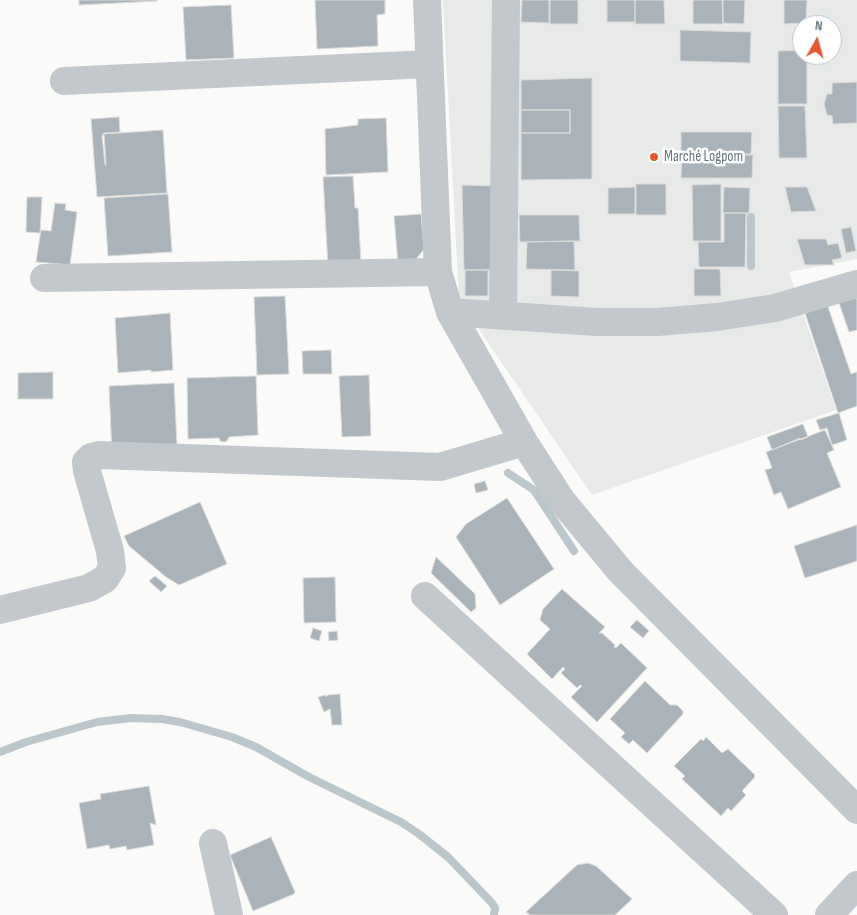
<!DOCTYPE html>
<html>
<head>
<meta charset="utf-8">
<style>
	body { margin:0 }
	#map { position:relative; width:857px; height:915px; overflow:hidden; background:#fafaf8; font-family:"Sofia Sans Condensed",sans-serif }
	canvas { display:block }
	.north { position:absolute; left:792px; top:15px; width:50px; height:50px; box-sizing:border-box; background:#fff; border:1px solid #c1c8cd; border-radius:50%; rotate:7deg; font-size:14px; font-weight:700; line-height:20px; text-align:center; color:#657683 }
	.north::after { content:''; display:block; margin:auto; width:18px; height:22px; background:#e4572e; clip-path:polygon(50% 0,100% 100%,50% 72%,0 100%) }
</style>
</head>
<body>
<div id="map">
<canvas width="857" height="915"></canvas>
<div class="north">N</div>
</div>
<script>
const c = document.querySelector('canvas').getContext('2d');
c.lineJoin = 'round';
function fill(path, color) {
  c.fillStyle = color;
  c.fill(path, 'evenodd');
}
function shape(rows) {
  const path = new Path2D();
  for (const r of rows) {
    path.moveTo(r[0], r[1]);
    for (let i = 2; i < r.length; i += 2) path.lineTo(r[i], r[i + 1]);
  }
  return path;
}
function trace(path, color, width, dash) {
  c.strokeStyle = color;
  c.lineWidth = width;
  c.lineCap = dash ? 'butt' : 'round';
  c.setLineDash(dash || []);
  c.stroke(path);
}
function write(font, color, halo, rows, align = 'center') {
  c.font = font + ' "Sofia Sans Condensed",sans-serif';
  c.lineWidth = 5;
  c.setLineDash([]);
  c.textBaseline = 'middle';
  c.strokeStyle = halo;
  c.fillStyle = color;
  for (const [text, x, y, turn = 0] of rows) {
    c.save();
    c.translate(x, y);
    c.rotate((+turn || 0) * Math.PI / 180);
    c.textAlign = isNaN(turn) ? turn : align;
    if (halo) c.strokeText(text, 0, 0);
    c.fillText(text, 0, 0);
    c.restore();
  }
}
fill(shape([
	[443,0,857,0,857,259,789,272,836,410,592,495,459,300],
	[802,25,832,25,832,55,802,55]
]), '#e8e9e9');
trace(shape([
	[751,217,751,266],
	[508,473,534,490,574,551],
	[0,752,26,742,97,722,131,718,162,719,180,722,232,737,256,747,309,777,401,822,419,834,448,857,492,903,495,908,494,915]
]), '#bbc7cb', 8);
const building = shape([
	[79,0,157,0,157,1,79,5,79,0],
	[315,0,385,0,385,14,377,15,378,46,317,49,315,0],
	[522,0,549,0,549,23,521,22,522,0],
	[550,0,578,0,578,24,550,24,550,0],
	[607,0,635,0,635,22,607,22,607,0],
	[635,0,664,0,665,24,635,24,635,0],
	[693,0,722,0,723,24,693,24,693,0],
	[723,0,745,0,744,24,723,23,723,0],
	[784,0,807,0,806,23,784,24,784,0],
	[231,5,234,58,186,60,183,7,231,5],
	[680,30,751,32,750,63,680,61,680,30],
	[802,50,802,55,807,55,807,104,778,104,778,51,802,50],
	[592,78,592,179,521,180,521,133,570,133,570,110,521,110,521,80,592,78],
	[857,82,857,123,833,124,832,116,827,115,824,104,827,94,832,94,832,83,857,82],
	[778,106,805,106,807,158,779,158,778,106],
	[521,110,570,110,570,133,521,133,521,110],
	[119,117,120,132,104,133,102,136,105,165,106,165,104,134,163,130,167,193,97,197,91,119,119,117],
	[386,118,388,172,326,175,325,129,358,125,358,119,386,118],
	[681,132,752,132,751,154,681,154,681,132],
	[682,155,753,155,752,178,681,178,682,155],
	[353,176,355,208,358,208,361,264,328,266,323,177,353,176],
	[636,184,666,184,666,215,636,215,636,184],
	[721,184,721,241,693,241,692,185,721,184],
	[462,185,495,186,493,270,464,270,462,185],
	[635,187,635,214,608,214,608,188,635,187],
	[724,187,750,188,749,213,723,213,724,187],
	[785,187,807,187,816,211,791,212,785,187],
	[168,194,172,252,108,256,104,198,168,194],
	[27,197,42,197,40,233,26,232,27,197],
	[55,203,66,204,65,210,77,212,70,265,36,262,41,230,51,231,55,203],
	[724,213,746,213,745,267,699,267,698,242,724,242,724,213],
	[421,214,424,249,413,263,398,264,394,216,421,214],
	[519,215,579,215,580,241,520,242,519,215],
	[851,227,856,251,846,253,841,229,851,227],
	[797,239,826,239,828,245,838,243,842,258,832,260,834,265,805,265,797,239],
	[574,241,575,270,526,269,527,242,574,241],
	[694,269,720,269,721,296,694,296,694,269],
	[465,270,488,270,488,296,465,296,465,270],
	[551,270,579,271,579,297,551,296,551,270],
	[853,290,857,300,857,330,849,332,838,300,853,290],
	[285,296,289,374,257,375,254,297,285,296],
	[827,304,851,374,857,372,857,406,838,413,805,313,827,304],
	[170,313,173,370,151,372,151,370,118,373,115,318,170,313],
	[331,350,332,374,303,374,302,351,331,350],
	[53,372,53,399,18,399,18,373,53,372],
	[369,375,371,436,342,437,339,376,369,375],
	[256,376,258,435,229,437,227,441,224,442,220,441,219,438,188,439,187,378,256,376],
	[174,383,177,445,112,454,109,386,174,383],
	[839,413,847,440,832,445,827,428,820,430,816,420,839,413],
	[803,424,808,437,801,440,800,438,772,450,767,437,803,424],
	[825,430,834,450,827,453,841,487,788,509,781,492,774,495,765,470,772,468,766,452,825,430],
	[485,481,488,490,476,493,474,484,485,481],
	[507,498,554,569,500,605,456,537,466,524,507,498],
	[200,502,227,564,179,585,166,577,129,546,124,536,200,502],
	[857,525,857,561,805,578,794,546,857,525],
	[436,557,475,594,476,608,471,612,431,573,436,557],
	[155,576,167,586,161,592,149,581,155,576],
	[335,577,336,622,304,623,303,578,335,577],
	[562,589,605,627,599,633,602,633,615,645,614,647,616,648,621,643,647,668,597,722,571,697,582,686,580,685,577,688,561,673,565,669,563,667,552,679,527,654,550,629,540,620,543,609,562,589],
	[637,620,649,631,643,638,630,627,637,620],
	[313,628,322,631,319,641,310,638,313,628],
	[337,631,338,640,329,641,328,632,337,631],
	[645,681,670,705,677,705,683,711,683,714,647,753,633,740,629,744,621,737,625,733,610,719,645,681],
	[340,694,342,725,332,725,330,709,324,712,318,697,326,695,326,697,328,695,340,694],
	[706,737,722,753,728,749,755,775,754,776,755,777,742,791,746,795,731,811,728,808,721,816,682,779,685,776,674,766,701,739,703,741,706,737],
	[149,786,156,825,150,823,154,845,127,850,126,846,110,849,109,845,87,849,79,803,101,799,100,794,149,786],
	[271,837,295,892,294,894,253,911,230,855,271,837],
	[588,863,596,866,632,899,615,915,530,915,526,912,577,865,588,863]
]);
fill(building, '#aab3b9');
trace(building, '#dcdcda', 1);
trace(shape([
	[427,0,438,272,450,312,524,442,562,501,621,572,857,810],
	[64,81,429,64],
	[44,278,438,272],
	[450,312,597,322,657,322,717,317,775,308,857,284],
	[503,315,506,0],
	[425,596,774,915],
	[0,610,89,588,105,579,112,568,110,551,87,471,86,462,91,457,99,455,440,467,524,442],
	[213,843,229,915],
	[829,915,857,885]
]), '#c3c8cc', 28);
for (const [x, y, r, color] of [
	[654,157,5,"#e4572e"]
]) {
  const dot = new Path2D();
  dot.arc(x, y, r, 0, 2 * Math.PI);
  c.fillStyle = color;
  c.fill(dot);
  trace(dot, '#fff', 2);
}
write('15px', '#657683', '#fff', [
	["Marché Logpom",664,157]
], 'left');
</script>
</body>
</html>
